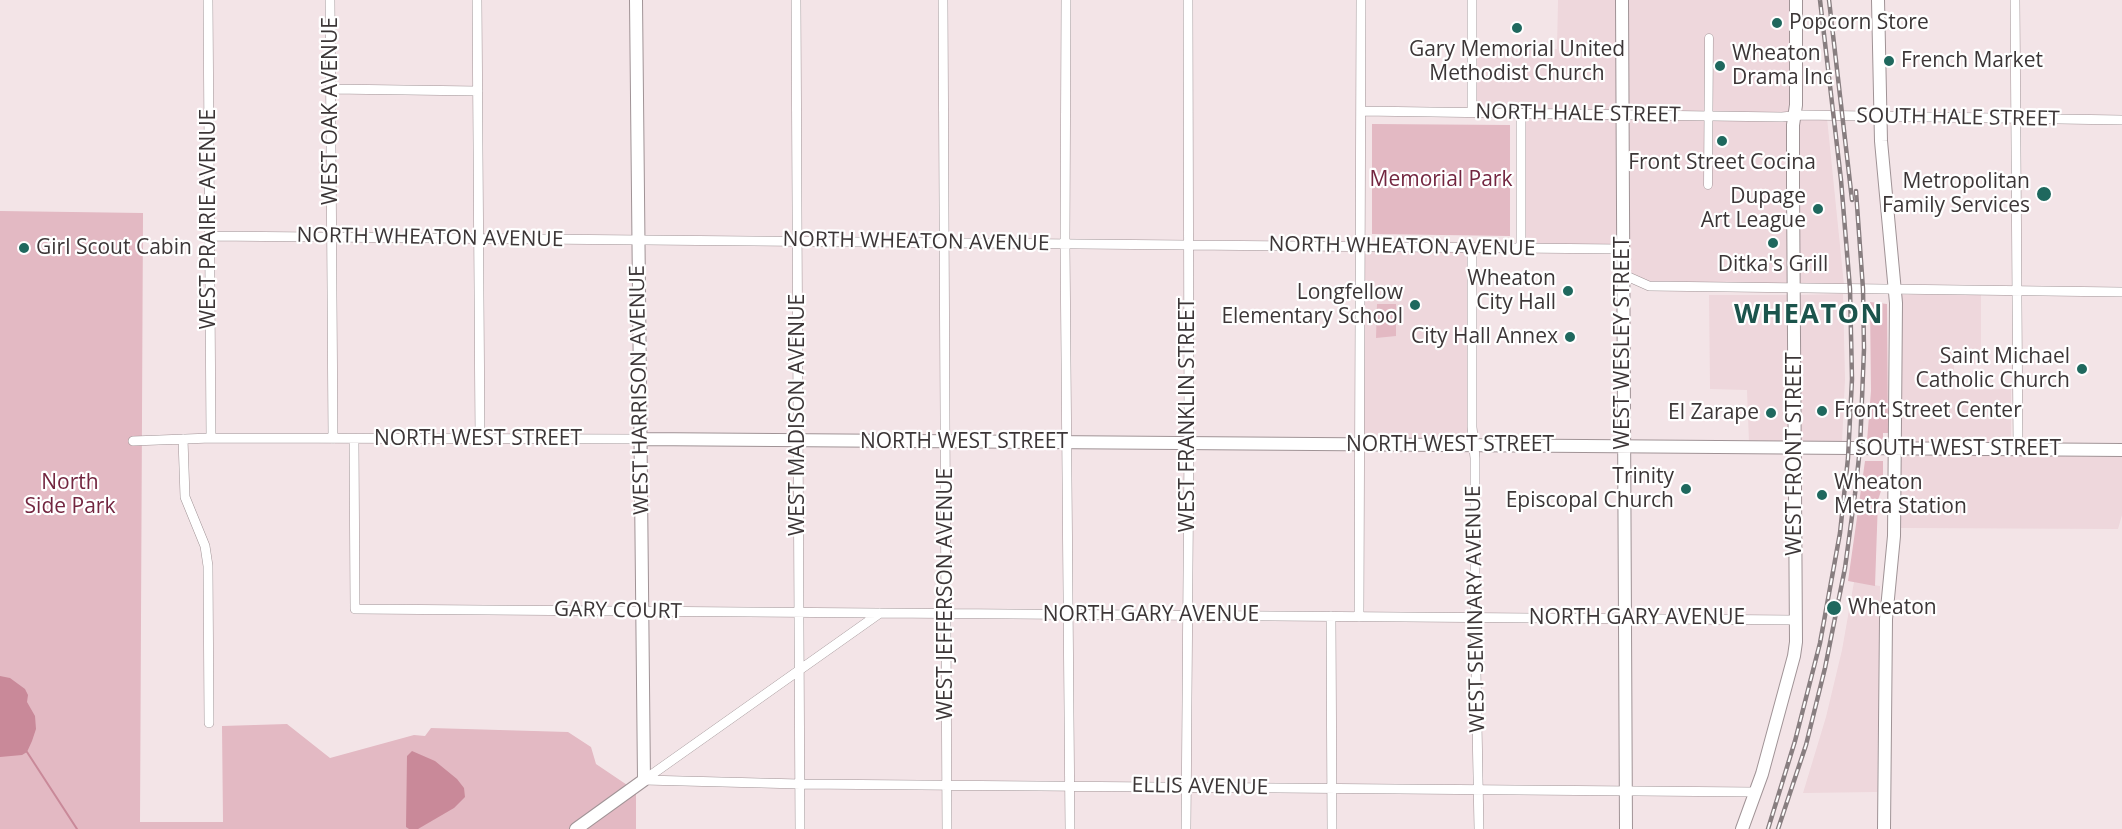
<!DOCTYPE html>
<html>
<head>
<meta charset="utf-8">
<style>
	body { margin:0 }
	canvas { display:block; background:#f3e4e7 }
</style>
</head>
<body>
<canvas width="2122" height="829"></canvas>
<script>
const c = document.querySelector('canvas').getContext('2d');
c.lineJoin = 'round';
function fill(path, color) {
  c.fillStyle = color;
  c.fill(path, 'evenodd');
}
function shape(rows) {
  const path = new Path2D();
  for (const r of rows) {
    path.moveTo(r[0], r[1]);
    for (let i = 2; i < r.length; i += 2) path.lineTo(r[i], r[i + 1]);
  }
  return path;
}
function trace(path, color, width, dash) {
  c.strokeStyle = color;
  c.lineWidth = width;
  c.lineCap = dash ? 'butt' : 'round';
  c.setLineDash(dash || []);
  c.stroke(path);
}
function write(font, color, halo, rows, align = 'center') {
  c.font = font + ' "Open Sans",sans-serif';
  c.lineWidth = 4.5;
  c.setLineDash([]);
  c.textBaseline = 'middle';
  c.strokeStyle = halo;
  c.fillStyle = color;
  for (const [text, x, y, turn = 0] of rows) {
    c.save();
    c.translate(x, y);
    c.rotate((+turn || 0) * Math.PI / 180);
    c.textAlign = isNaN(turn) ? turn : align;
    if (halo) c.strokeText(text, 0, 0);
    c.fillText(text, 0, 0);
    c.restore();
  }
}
fill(shape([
	[1558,0,1617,0,1617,113,1476,108,1475,49,1557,49],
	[1625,0,1789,0,1791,285,1650,282,1625,272],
	[1525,118,1620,119,1619,247,1526,247],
	[1798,118,1827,118,1844,285,1798,284],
	[1364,250,1467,251,1467,442,1361,442],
	[1843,294,1845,379,1842,443,1796,443,1797,295],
	[1981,294,1981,364,1954,364,1954,390,2011,389,2011,444,1900,442,1898,295],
	[1709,295,1790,295,1791,443,1749,443,1747,390,1710,389],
	[1900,455,2122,457,2122,515,2118,529,1901,528],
	[1854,582,1880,586,1877,792,1803,793,1826,717,1842,650]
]), '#eed7dc');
fill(shape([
	[1372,124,1510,125,1510,236,1372,234],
	[0,211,143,213,140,822,223,822,222,726,287,724,330,758,414,735,425,736,431,728,568,732,591,747,596,764,636,791,636,829,0,829],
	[1870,302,1887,304,1888,433,1883,433,1883,442,1867,441,1871,391],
	[1377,304,1396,304,1396,336,1376,338],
	[1865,461,1883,461,1883,485,1878,500,1875,586,1848,581]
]), '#e3b9c3');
fill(shape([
	[0,676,10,678,25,689,28,695,27,702,35,716,36,729,32,741,27,752,22,755,0,757],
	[412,751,435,761,457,779,464,788,465,797,454,808,418,829,409,829,406,827,407,756]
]), '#c98999');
trace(shape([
	[27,752,77,829]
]), '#c98999', 2);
const pedestrian = shape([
	[1708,185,1709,38]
]);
const minor = shape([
	[208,0,211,438],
	[330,0,333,439],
	[477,0,480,439],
	[796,0,800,829],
	[943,0,947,829],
	[1066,0,1065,243,1070,829],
	[2015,0,2018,449],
	[331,89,478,91],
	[1361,111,1782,117,1803,115,2122,120],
	[1472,112,1472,0],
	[209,236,1622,249],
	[1472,248,1472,427,1475,458,1475,618,1479,829],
	[1521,248,1521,114],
	[1622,274,1649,286,2122,292],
	[183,439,185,497,205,546,208,566,209,723],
	[354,439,355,609,879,613],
	[133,441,211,438,640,439],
	[1331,616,1332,829],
	[1359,617,1361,0],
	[644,780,880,613,1796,620],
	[644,780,800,784,1756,792],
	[1186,829,1189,443,1188,0]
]);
const tertiary = shape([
	[1622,0,1626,829],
	[1878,0,1881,141,1896,303,1894,536,1886,619,1884,829],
	[640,439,2122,450],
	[576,829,644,780,636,0],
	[1742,829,1762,774,1794,656,1796,642,1793,185,1793,125,1796,105,1796,0]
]);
trace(pedestrian, '#a09396', 9);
trace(minor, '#a09396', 10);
trace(tertiary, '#a09396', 14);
trace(pedestrian, '#fff', 8);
trace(minor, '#fff', 9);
trace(tertiary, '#fff', 12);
const rail = shape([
	[1829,0,1852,200],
	[1768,829,1795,741,1820,643,1840,533,1848,458,1852,379,1850,289,1841,180,1820,0],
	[1778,829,1806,745,1825,668,1845,568,1855,494,1860,448,1864,349,1863,289,1856,191]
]);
trace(rail, '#887e80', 4.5);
trace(rail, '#fff', 2, [7]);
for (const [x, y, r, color] of [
	[1777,23,6,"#1f685e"],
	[1517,28,6,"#1f685e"],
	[1889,61,6,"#1f685e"],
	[1720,66,6,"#1f685e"],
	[1722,141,6,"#1f685e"],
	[2044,194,8,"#1f685e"],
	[1818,209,6,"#1f685e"],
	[1773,243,6,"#1f685e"],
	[24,248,6,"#1f685e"],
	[1568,291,6,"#1f685e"],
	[1415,305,6,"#1f685e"],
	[1570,337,6,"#1f685e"],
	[2082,369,6,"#1f685e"],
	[1822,411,6,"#1f685e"],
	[1771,413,6,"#1f685e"],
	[1686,489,6,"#1f685e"],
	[1822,495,6,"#1f685e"],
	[1834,608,8,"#1f685e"]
]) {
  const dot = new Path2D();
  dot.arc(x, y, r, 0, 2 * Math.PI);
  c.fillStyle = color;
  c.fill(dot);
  trace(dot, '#fff', 2);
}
write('21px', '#3c3637', '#fff', [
	["Popcorn Store",1789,23,"left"],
	["Gary Memorial United",1517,50,"center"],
	["Methodist Church",1517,74,"center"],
	["Wheaton",1732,54,"left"],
	["Drama Inc",1732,78,"left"],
	["French Market",1901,61,"left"],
	["Front Street Cocina",1722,163,"center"],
	["Metropolitan",2030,182],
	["Family Services",2030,206],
	["Dupage",1806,197],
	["Art League",1806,221],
	["Girl Scout Cabin",36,248,"left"],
	["Ditka's Grill",1773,265,"center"],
	["Wheaton",1556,279],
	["City Hall",1556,303],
	["Longfellow",1403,293],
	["Elementary School",1403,317],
	["City Hall Annex",1558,337],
	["Saint Michael",2070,357],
	["Catholic Church",2070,381],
	["Front Street Center",1834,411,"left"],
	["El Zarape",1759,413],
	["Trinity",1674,477],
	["Episcopal Church",1674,501],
	["Wheaton",1834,483,"left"],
	["Metra Station",1834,507,"left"],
	["Wheaton",1848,608,"left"]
], 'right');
write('21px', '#3c3637', '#fff', [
	["WEST OAK AVENUE",331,111,-90],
	["NORTH HALE STREET",1578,114,1],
	["SOUTH HALE STREET",1958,118,1],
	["WEST PRAIRIE AVENUE",209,219,-90],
	["NORTH WHEATON AVENUE",430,238,1],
	["NORTH WHEATON AVENUE",916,242,1],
	["NORTH WHEATON AVENUE",1402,247,1],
	["WEST WESLEY STREET",1623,343,-90],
	["WEST HARRISON AVENUE",640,390,-91],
	["WEST MADISON AVENUE",798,415,-90],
	["WEST FRANKLIN STREET",1188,415,-90],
	["NORTH WEST STREET",478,439],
	["NORTH WEST STREET",964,442],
	["NORTH WEST STREET",1450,445],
	["SOUTH WEST STREET",1958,449],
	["WEST FRONT STREET",1795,454,-90],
	["WEST JEFFERSON AVENUE",946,594,-90],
	["WEST SEMINARY AVENUE",1476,609,-91],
	["GARY COURT",618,611,1],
	["NORTH GARY AVENUE",1151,615],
	["NORTH GARY AVENUE",1637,618],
	["ELLIS AVENUE",1200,787,1]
]);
write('21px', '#732640', '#fff', [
	["Memorial Park",1441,180],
	["North",70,483],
	["Side Park",70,507]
]);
c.letterSpacing = '1.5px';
write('bold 27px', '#1b544c', '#fff', [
	["WHEATON",1809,315]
]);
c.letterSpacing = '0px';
</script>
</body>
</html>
